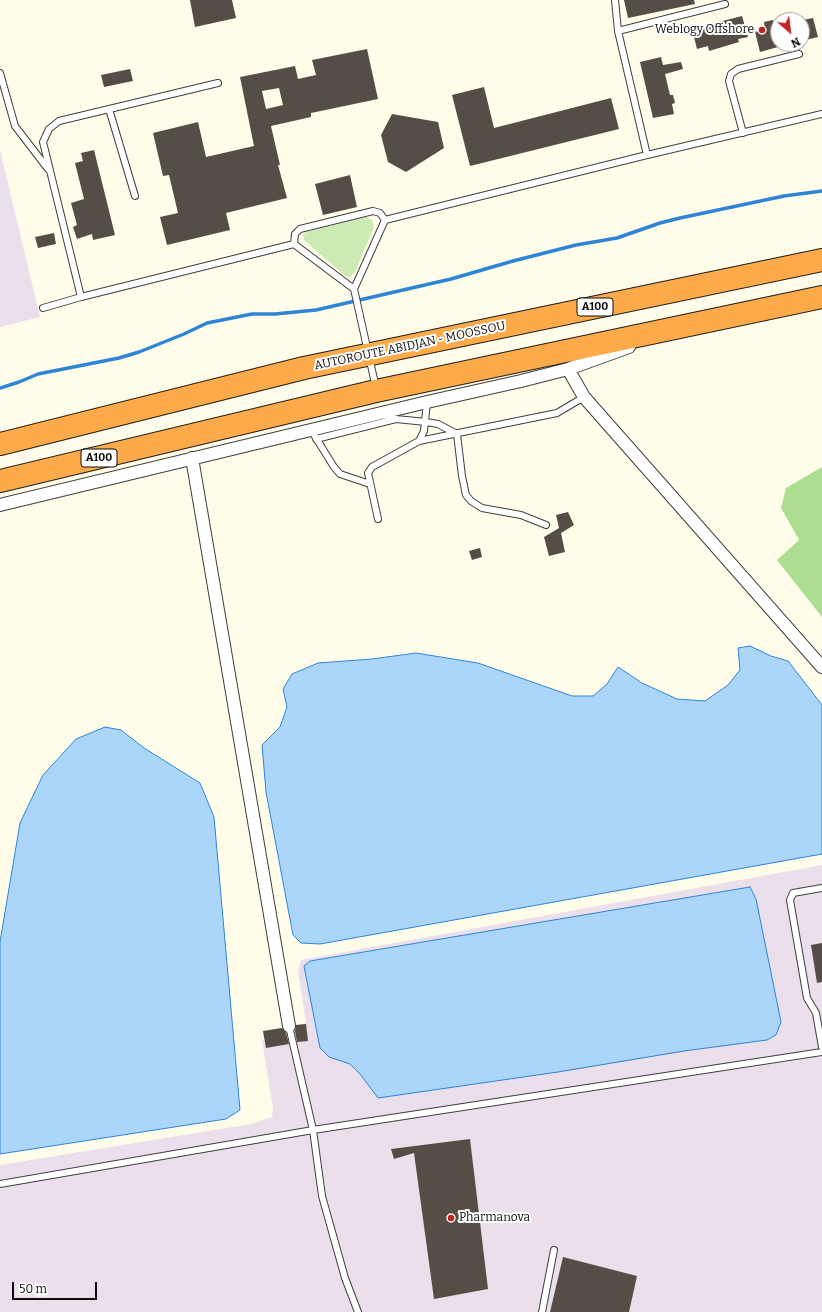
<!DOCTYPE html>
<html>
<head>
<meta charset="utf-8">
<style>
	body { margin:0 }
	#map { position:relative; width:822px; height:1312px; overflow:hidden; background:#fffdea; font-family:Bitter,serif }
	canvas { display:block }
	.north { position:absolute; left:770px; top:12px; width:40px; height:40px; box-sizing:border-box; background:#fff; border:1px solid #9e9e9e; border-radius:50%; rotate:152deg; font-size:11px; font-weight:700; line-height:16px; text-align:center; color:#0c0c0c }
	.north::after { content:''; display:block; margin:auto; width:14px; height:18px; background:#c4211c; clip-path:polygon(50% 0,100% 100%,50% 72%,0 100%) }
	.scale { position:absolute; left:12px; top:1282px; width:85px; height:18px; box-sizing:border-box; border:2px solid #0c0c0c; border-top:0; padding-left:5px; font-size:12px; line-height:14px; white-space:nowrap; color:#0c0c0c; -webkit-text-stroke:3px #fff; paint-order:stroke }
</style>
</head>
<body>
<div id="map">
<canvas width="822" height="1312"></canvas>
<div class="north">N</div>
<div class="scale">50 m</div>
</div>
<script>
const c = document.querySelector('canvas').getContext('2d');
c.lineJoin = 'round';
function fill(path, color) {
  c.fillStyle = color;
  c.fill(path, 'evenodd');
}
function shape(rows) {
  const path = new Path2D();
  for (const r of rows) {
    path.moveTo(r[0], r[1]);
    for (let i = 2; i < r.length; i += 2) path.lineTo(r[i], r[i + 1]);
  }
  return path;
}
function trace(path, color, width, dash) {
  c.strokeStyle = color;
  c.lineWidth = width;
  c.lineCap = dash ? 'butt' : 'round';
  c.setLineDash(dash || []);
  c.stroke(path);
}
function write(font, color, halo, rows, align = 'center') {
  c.font = font + ' Bitter,serif';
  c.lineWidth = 4;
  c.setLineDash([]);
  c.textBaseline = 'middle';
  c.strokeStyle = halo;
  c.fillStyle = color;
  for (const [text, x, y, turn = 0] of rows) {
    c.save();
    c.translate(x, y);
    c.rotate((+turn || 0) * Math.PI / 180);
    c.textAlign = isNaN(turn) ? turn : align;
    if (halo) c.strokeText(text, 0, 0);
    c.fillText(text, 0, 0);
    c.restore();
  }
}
fill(shape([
	[0,150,40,317,0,327],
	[822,865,822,1312,0,1312,0,1165,251,1124,272,1117,273,1109,262,1040,265,1040,263,1031,306,1023,298,972,301,960]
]), '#ebdfeb');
fill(shape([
	[366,217,372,220,374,227,355,272,350,277,347,277,343,274,304,240,303,235,306,232]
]), '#cbebb2');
fill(shape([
	[822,467,822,617,777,560,799,540,781,508,786,488]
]), '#addd90');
const water = shape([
	[750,646,771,656,788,661,822,705,822,854,320,944,301,943,293,935,266,792,262,745,280,727,287,707,283,689,292,674,318,663,372,659,416,653,478,663,572,696,593,696,607,684,618,667,642,683,677,699,705,701,728,685,740,670,738,648,750,646],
	[105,727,121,730,144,748,200,783,214,817,240,1110,226,1119,0,1154,0,942,20,823,43,775,76,739,105,727],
	[750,887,756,899,781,1022,776,1035,767,1040,684,1051,558,1072,378,1098,360,1074,350,1064,329,1057,320,1048,304,966,310,961,750,887]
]);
fill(water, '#abd6fa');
trace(water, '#2e85d5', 1);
trace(shape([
	[0,388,19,382,38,374,119,358,139,352,184,334,207,323,252,314,275,314,316,310,451,279,513,261,576,245,617,238,660,223,680,218,784,196,822,191]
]), '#2e85d5', 3.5);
fill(shape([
	[190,0,232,0,236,18,195,27],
	[624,0,694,0,695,4,628,18],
	[742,16,748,37,738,39,739,42,709,51,708,46,697,49,692,29],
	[813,18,818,37,802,41,802,20],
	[773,20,775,27,778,26,778,47,760,52,755,32,765,29,764,22],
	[367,49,378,99,311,113,311,117,271,126,280,165,278,165,287,198,226,213,230,230,167,245,160,217,178,213,169,175,163,176,153,133,198,122,206,157,254,146,240,77,295,66,298,79,316,75,312,60],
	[279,88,283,105,266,109,262,91],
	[661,57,663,65,681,62,683,69,665,74,670,95,673,95,675,103,672,104,674,114,653,118,640,62],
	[130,69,133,81,104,87,101,75],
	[484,87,494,128,611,98,619,129,470,166,452,95],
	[392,114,438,122,444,148,406,172,388,162,381,135],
	[94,150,115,235,93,240,92,234,77,239,73,227,77,225,71,203,84,199,75,163,83,161,81,153],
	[350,175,357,207,323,215,315,184],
	[54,233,56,244,38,248,35,237],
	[568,512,574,525,561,533,565,552,549,556,544,537,559,528,556,515],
	[480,548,482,557,472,560,469,551],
	[822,943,822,982,817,983,811,945],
	[306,1024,308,1041,297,1042,295,1031,296,1025],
	[282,1028,286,1033,289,1044,266,1048,263,1031],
	[470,1139,488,1289,434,1299,414,1153,394,1159,391,1149],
	[563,1257,637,1276,629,1312,550,1312]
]), '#554e47');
const lane = shape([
	[615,0,618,31,647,155],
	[618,31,725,4],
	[0,73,15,126,48,169],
	[109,109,135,196],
	[743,133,729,81,731,74,738,69,799,54],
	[294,244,295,234,300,229,373,211,380,213,385,220],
	[294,244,354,289],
	[81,297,43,142,49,129,59,121,218,83],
	[43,308,81,297,294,244],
	[376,388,354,289,385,220,647,155,822,114],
	[384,415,396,419,426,422,438,424,457,434,462,476,466,495,471,501,482,508,521,515,546,525],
	[311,430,334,467,340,474,370,484],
	[316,439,396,419],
	[419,441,424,431,427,402],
	[378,519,368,473,372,467,419,441,557,413,584,397],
	[822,888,793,893,790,900,807,998,816,1013,822,1047],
	[289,1026,313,1130,322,1196,345,1278,358,1312],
	[0,1184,313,1130,822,1052],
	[542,1312,554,1250]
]);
const street = shape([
	[568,369,584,397,822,667],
	[192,458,289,1026],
	[0,505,427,402,521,381,568,369,629,347]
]);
const highway = shape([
	[0,444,304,368,822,260],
	[0,481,376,391,822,297]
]);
trace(lane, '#3f3f3f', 8);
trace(street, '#3f3f3f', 14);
trace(highway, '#1d1d1d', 24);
trace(lane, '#fff', 6);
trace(street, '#fff', 12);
trace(highway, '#fdaa4a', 22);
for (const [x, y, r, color] of [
	[762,30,4,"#c4211c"],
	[451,1218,4,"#c4211c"]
]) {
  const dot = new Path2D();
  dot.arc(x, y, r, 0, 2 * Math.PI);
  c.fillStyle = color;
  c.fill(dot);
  trace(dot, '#fff', 1.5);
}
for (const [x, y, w] of [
	[595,307,36],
	[99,458,36]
]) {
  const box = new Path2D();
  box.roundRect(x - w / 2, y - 9, w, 18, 3);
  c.fillStyle = '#fff';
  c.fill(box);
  trace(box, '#0c0c0c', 1);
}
write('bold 11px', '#0c0c0c', null, [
	["A100",595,307],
	["A100",99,458]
]);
write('12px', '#0c0c0c', '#fff', [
	["Weblogy Offshore",754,30],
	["Pharmanova",459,1218,"left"]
], 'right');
write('12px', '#0c0c0c', '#fff', [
	["AUTOROUTE ABIDJAN - MOOSSOU",410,346,-12]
]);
</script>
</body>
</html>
